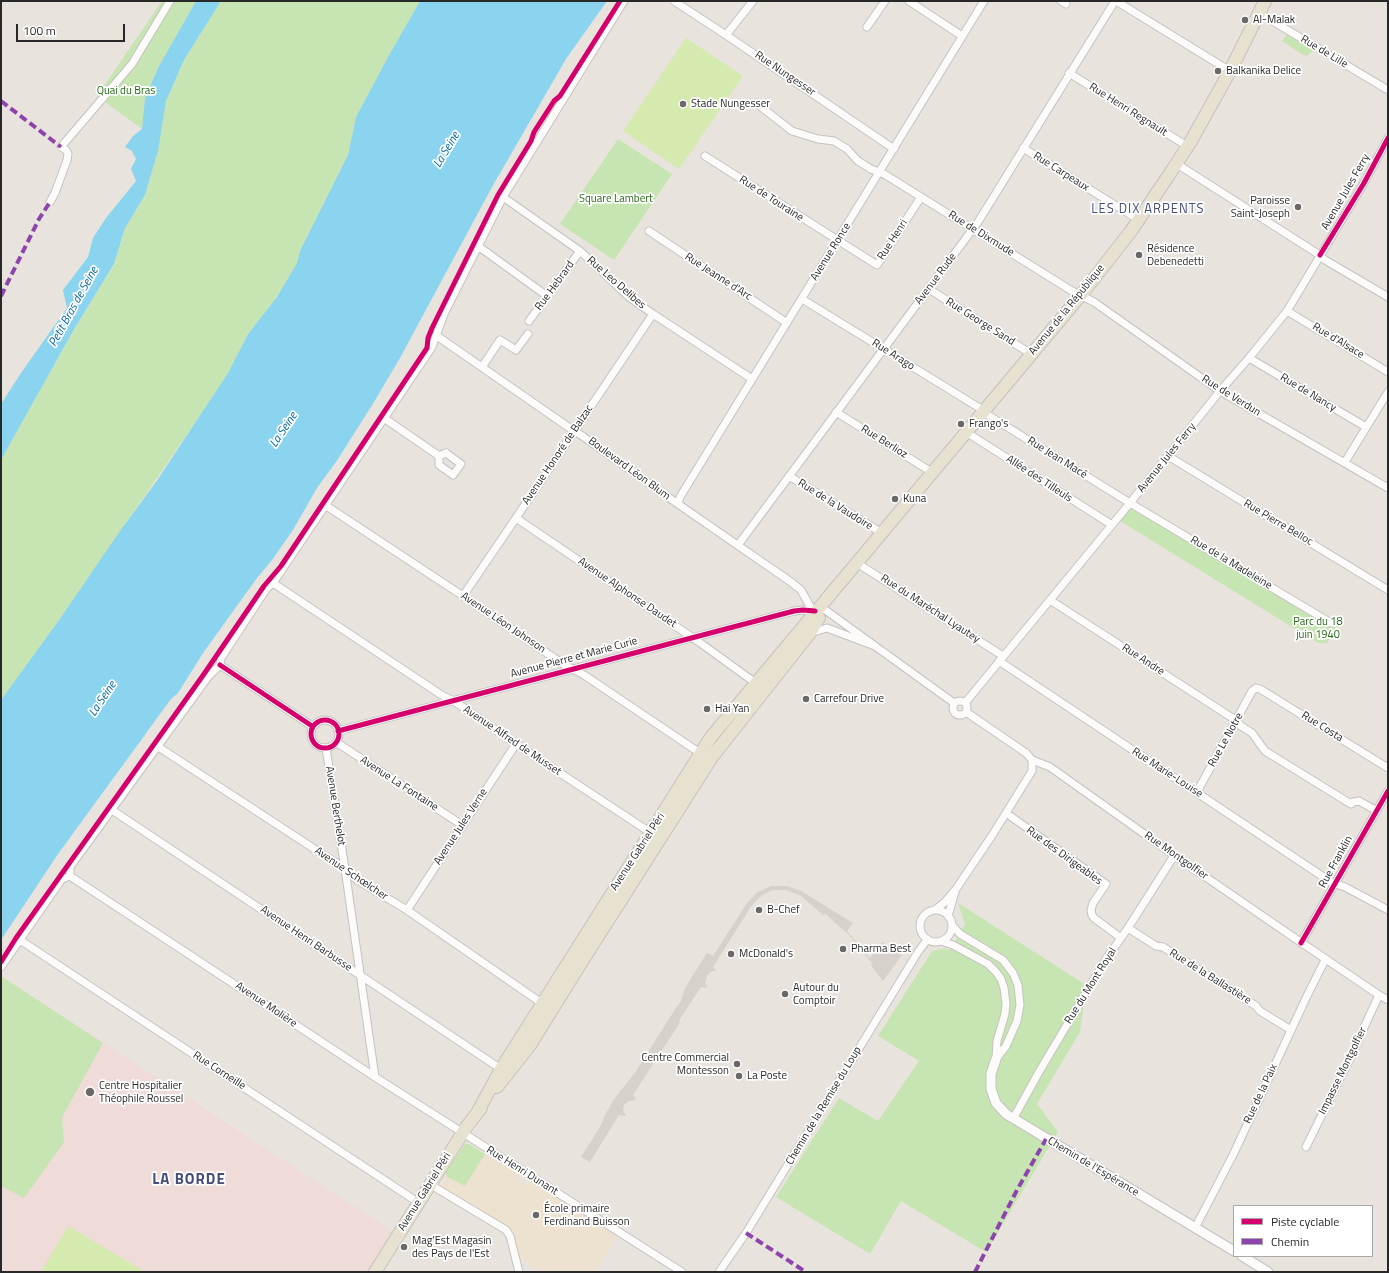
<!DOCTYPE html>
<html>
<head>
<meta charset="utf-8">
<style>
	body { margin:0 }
	#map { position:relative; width:1389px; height:1273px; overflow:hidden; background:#e8e3dc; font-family:"Titillium Web",sans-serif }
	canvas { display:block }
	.frame { position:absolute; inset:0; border:2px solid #282828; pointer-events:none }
	.legend { position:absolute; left:1233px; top:1205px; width:140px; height:52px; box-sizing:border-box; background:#fff; border:1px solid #a9a9a9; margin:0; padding:5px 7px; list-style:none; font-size:12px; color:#282828 }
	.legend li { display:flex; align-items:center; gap:8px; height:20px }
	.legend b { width:20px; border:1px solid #a9a9a9 }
	.scale { position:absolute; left:16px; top:24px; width:109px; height:18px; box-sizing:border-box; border:2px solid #282828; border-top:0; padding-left:5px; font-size:12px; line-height:14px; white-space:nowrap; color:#282828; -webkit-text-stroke:3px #fff; paint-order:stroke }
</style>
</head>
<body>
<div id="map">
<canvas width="1389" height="1273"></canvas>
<div class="frame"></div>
<ul class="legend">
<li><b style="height:5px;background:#d6006c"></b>Piste cyclable</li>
<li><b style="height:5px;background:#8e44ad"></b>Chemin</li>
</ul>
<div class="scale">100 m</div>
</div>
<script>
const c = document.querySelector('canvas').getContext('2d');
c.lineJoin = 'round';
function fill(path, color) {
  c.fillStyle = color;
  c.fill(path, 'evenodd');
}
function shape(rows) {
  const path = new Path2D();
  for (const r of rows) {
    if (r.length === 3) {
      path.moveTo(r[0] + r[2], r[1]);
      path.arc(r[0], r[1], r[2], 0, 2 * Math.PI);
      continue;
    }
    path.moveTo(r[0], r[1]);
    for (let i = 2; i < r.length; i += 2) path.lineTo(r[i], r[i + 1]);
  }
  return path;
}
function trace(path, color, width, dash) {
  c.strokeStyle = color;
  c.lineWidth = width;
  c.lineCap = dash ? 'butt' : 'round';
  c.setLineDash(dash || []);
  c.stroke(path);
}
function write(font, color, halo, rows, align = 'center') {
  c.font = font + ' "Titillium Web",sans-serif';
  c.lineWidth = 3.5;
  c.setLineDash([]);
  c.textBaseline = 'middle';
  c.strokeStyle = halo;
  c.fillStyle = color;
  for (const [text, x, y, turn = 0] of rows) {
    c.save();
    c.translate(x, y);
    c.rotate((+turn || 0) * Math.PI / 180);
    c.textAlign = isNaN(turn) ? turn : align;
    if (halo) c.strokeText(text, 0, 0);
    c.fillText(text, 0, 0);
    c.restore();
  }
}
fill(shape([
	[485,1154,520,1176,518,1180,527,1186,529,1181,617,1237,594,1272,541,1272,519,1259,513,1230,443,1187,447,1177,465,1186]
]), '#ece2cf');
fill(shape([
	[1,976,398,1235,375,1272,1,1272]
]), '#efdbd8');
fill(shape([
	[162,1,196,1,159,66,145,97,142,129,97,96],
	[221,1,420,1,388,57,356,117,348,155,300,251,297,263,277,297,248,334,228,373,199,417,59,620,1,700,1,460,73,331,114,265,125,228,145,195,157,154,166,101,184,60],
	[1289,32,1316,49,1306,56,1300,53,1282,41],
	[618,139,672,174,614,260,560,224],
	[1130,503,1331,623,1336,628,1327,643,1318,643,1117,519],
	[958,903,1086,985,1080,1032,1037,1104,1058,1132,986,1252,901,1201,870,1254,776,1197,839,1098,878,1121,919,1061,878,1036,932,951,945,948,950,950,965,924],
	[1,976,103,1043,62,1117,64,1142,24,1198,1,1186],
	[465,1144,469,1144,485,1154,465,1186,447,1177,446,1172]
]), '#c7e5b2');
fill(shape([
	[686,38,743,76,679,169,623,131],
	[68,1226,142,1270,141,1272,41,1272]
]), '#d4eaaf');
fill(shape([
	[771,886,787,886,801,891,853,923,847,931,870,958,882,942,902,955,883,981,871,965,872,963,848,934,829,917,826,914,823,915,801,896,786,890,773,890,762,895,752,905,713,967,716,971,712,971,707,975,705,983,707,988,701,987,680,1019,679,1024,633,1095,636,1100,629,1101,624,1105,623,1110,626,1116,619,1115,590,1162,581,1157,600,1127,605,1115,614,1099,634,1074,674,1011,681,1001,685,988,707,953,708,953,713,956,747,903,758,892]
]), '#d6d1cb');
fill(shape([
	[196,1,221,1,184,60,166,101,158,151,145,195,125,228,114,264,73,331,1,460,1,404,21,373,67,308,63,290,88,257,93,238,106,218,136,181,131,169,136,159,132,151,125,147,133,136,142,129,145,98,159,66],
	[420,1,607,1,566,59,492,187,400,358,374,402,338,459,317,488,293,530,272,560,257,578,203,653,178,693,171,699,58,854,1,940,1,700,59,620,120,531,158,479,228,373,248,334,277,297,297,263,300,251,348,155,356,117,388,57]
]), '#8ad4ef');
const minor = shape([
	[674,1,726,35,894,149],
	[909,1,962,36],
	[1061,1,1066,4],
	[1116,1,1230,71],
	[1259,13,1388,90],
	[867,27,885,1],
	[726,35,753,1],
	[1069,73,1187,146],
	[756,103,792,131,818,139,834,141,847,149,858,161,871,169,884,174,1072,291,1094,302,1220,391,1388,488],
	[1023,148,1139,220],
	[705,156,877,265,921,197],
	[1177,164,1315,252,1325,260,1388,297],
	[503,197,580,251,629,297,653,314,752,379],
	[50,202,55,193,67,160,68,154,66,150,61,147,132,64,170,1],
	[649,231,787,323],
	[478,246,547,296],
	[929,289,1031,354],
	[802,299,978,407,985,410],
	[1287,311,1388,372],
	[529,321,580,251],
	[437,336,574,431,581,435,678,504,791,582,801,590,812,610],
	[1249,358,1366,427],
	[482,367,500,340,516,350,528,334],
	[836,412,933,473],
	[983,412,1130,503,1331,623],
	[384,418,439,456],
	[966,432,1112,525],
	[446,453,461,464,453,475,439,465,439,456,446,453],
	[1168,456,1388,590],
	[1345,462,1388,392],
	[789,476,882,533],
	[678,504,680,497,984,1],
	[325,505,463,596,563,664,584,675,700,753],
	[516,518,699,642,757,684],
	[738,545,978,222,1115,1],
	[857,563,1003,656],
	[273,583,443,696,454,701,516,744,645,829,650,834],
	[463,596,516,518,653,314],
	[1050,600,1237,721,1241,726,1252,733,1265,751,1351,804,1353,802,1359,801,1377,811],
	[875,646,954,703],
	[999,661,1331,882,1345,887,1388,910],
	[220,665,312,726],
	[960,708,7],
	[965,703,1130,503,1220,391,1249,358,1287,311,1364,183,1388,138],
	[966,712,1026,753,1032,760,1050,767,1181,860,1296,939,1379,995,1388,1000],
	[325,734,14],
	[338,731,794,611,803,610,815,611,824,609,875,646,827,628,810,633],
	[336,742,462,825],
	[157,746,345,869,357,880,407,910,543,1004],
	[326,748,345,869,375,1077],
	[1197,792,1252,691,1256,688,1260,689,1388,768],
	[112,810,501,1069],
	[1006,813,1106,884,1093,903,1091,910,1092,915,1094,918,1121,938],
	[70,876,70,867,208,677,220,665,221,658,267,588,273,583,432,347,444,314,503,197,624,1],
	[70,876,375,1077,682,1272],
	[936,926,16],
	[407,910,516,744],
	[935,910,945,902,956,889,993,834,1032,771,1032,760],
	[948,916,955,892],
	[952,925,960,934,1003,960,1013,973,1018,985,1020,1005,1017,1021,1006,1046,996,1059],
	[1128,928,1156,946,1163,947,1256,1006,1260,1011,1291,1030],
	[20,940,419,1203],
	[941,941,953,945,988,964,996,972,1001,979,1004,988,1006,1004,1005,1014,997,1041,996,1059],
	[1301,943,1388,791],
	[1,967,62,879,70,876],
	[1013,1119,1039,1072,1106,959,1128,928,1172,859,1176,856],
	[1306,1147,1350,1058,1379,995],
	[431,1185,506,1230,510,1236,519,1272],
	[1195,1228,1233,1155,1307,996,1325,960],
	[719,1272,746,1233,918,952,927,940]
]);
const tertiary = shape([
	[996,1059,991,1074,991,1089,996,1103,1006,1114,1234,1251],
	[1242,1256,1268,1272]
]);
const primary = shape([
	[497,1087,530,1045,581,963,712,757,810,633,819,618],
	[477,1113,501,1069,711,737,1081,295,1131,231,1171,172,1191,141,1230,71,1265,1],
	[375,1272,467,1126,481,1108]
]);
trace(minor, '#c4c3c3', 9);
trace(tertiary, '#c4c3c3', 11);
trace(primary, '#c4c2bf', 14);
trace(minor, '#fcfbfa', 7);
trace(tertiary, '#fcfbfa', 9);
trace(primary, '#e7e2d0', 12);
trace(shape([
	[1,101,61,147],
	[1,296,39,219,50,202],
	[746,1233,806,1272],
	[975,1272,1017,1190,1046,1139]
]), '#8e44ad', 4, [8, 4]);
trace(shape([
	[1320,255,1364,183,1388,138],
	[220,665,312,726],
	[325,734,14],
	[338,731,794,611,803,610,815,611],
	[1301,943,1388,791],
	[1,962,16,938,204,674,264,586,281,566,427,348,428,338,432,328,498,195,531,141,534,132,554,101,560,96,620,1]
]), '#d6006c', 5);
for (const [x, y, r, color] of [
	[1245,20,4,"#6b6967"],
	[1218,71,4,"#6b6967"],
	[683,104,4,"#6b6967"],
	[1298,207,4,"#6b6967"],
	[1139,255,4,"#6b6967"],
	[961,424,4,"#6b6967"],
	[895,499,4,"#6b6967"],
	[806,699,4,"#6b6967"],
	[707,709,4,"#6b6967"],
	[759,910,4,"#6b6967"],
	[843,949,4,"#6b6967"],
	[731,954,4,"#6b6967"],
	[785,994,4,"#6b6967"],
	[737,1064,4,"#6b6967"],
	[739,1076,4,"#6b6967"],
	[90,1092,5,"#6b6967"],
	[536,1215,4,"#6b6967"],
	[404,1247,4,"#6b6967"]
]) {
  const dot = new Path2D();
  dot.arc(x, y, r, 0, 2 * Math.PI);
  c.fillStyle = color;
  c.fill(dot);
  trace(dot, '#fff', 1.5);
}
write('11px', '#282828', '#fff', [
	["Al-Malak",1253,20],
	["Balkanika Delice",1226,71],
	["Stade Nungesser",691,104],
	["Paroisse",1290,201,"right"],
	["Saint-Joseph",1290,214,"right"],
	["Résidence",1147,249],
	["Debenedetti",1147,262],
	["Frango's",969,424],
	["Kuna",903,499],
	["Carrefour Drive",814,699],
	["Hai Yan",715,709],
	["B-Chef",767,910],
	["Pharma Best",851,949],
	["McDonald's",739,954],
	["Autour du",793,988],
	["Comptoir",793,1001],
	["Centre Commercial",729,1058,"right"],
	["Montesson",729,1071,"right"],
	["La Poste",747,1076],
	["Centre Hospitalier",99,1086],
	["Théophile Roussel",99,1099],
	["École primaire",544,1209],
	["Ferdinand Buisson",544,1222],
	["Mag'Est Magasin",412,1241],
	["des Pays de l'Est",412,1254]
], 'left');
write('11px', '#282828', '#fff', [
	["Rue de Lille",1324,52,31],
	["Rue Nungesser",785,74,34],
	["Rue Henri Regnault",1128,110,32],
	["Rue Carpeaux",1061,172,32],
	["Avenue Jules Ferry",1346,192,-60],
	["Rue de Touraine",771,199,33],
	["Rue de Dixmude",981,234,32],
	["Rue Henri",893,240,-57],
	["Avenue Ronce",831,252,-58],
	["Rue Jeanne d'Arc",718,277,33],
	["Avenue Rude",936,279,-53],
	["Rue Leo Delibes",616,283,41],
	["Rue Hebrard",555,286,-54],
	["Avenue de la République",1067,310,-51],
	["Rue George Sand",980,322,32],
	["Rue d'Alsace",1338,341,31],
	["Rue Arago",893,355,32],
	["Rue de Nancy",1308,393,31],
	["Rue de Verdun",1231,396,32],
	["Rue Berlioz",884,442,32],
	["Avenue Honoré de Balzac",558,455,-56],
	["Rue Jean Macé",1057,458,32],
	["Avenue Jules Ferry",1167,458,-51],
	["Boulevard Léon Blum",629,469,36],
	["Allée des Tilleuls",1039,479,33],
	["Rue de la Vaudoire",835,505,32],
	["Rue Pierre Belloc",1278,523,31],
	["Rue de la Madeleine",1231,563,31],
	["Avenue Alphonse Daudet",627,593,34],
	["Rue du Maréchal Lyautey",930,609,33],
	["Avenue Léon Johnson",503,623,34],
	["Avenue Pierre et Marie Curie",574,658,-15],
	["Rue Andre",1143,660,33],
	["Rue Costa",1322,727,32],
	["Rue Le Notre",1226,740,-61],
	["Avenue Alfred de Musset",512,741,34],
	["Rue Marie-Louise",1167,773,33],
	["Avenue La Fontaine",399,784,33],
	["Avenue Berthelot",335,806,81],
	["Avenue Jules Verne",461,827,-57],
	["Avenue Gabriel Péri",638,852,-57],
	["Rue des Dirigeables",1064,856,36],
	["Rue Montgolfier",1176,856,35],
	["Rue Franklin",1336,862,-61],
	["Avenue Schœlcher",351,874,34],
	["Avenue Henri Barbusse",306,939,34],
	["Rue de la Ballastière",1210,977,32],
	["Rue du Mont Royal",1091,986,-58],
	["Avenue Molière",266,1005,34],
	["Rue Corneille",219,1071,33],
	["Impasse Montgolfier",1343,1071,-64],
	["Rue de la Paix",1261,1094,-65],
	["Chemin de la Remise du Loup",824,1106,-59],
	["Chemin de l'Espérance",1093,1167,31],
	["Rue Henri Dunant",522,1171,32],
	["Avenue Gabriel Péri",425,1192,-58]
]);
write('11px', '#246914', '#fff', [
	["Quai du Bras",126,91],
	["Square Lambert",616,199],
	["Parc du 18",1318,622],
	["juin 1940",1318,635]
]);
write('italic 12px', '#0367a0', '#fff', [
	["La Seine",447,150,-59],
	["Petit Bras de Seine",74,307,-61],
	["La Seine",284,430,-56],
	["La Seine",103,699,-56]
]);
c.letterSpacing = '1px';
write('13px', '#454e7b', '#fff', [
	["LES DIX ARPENTS",1148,210]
]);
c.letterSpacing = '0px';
c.letterSpacing = '1px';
write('bold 15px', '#454e7b', '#fff', [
	["LA BORDE",189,1180]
]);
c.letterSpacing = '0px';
</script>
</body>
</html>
